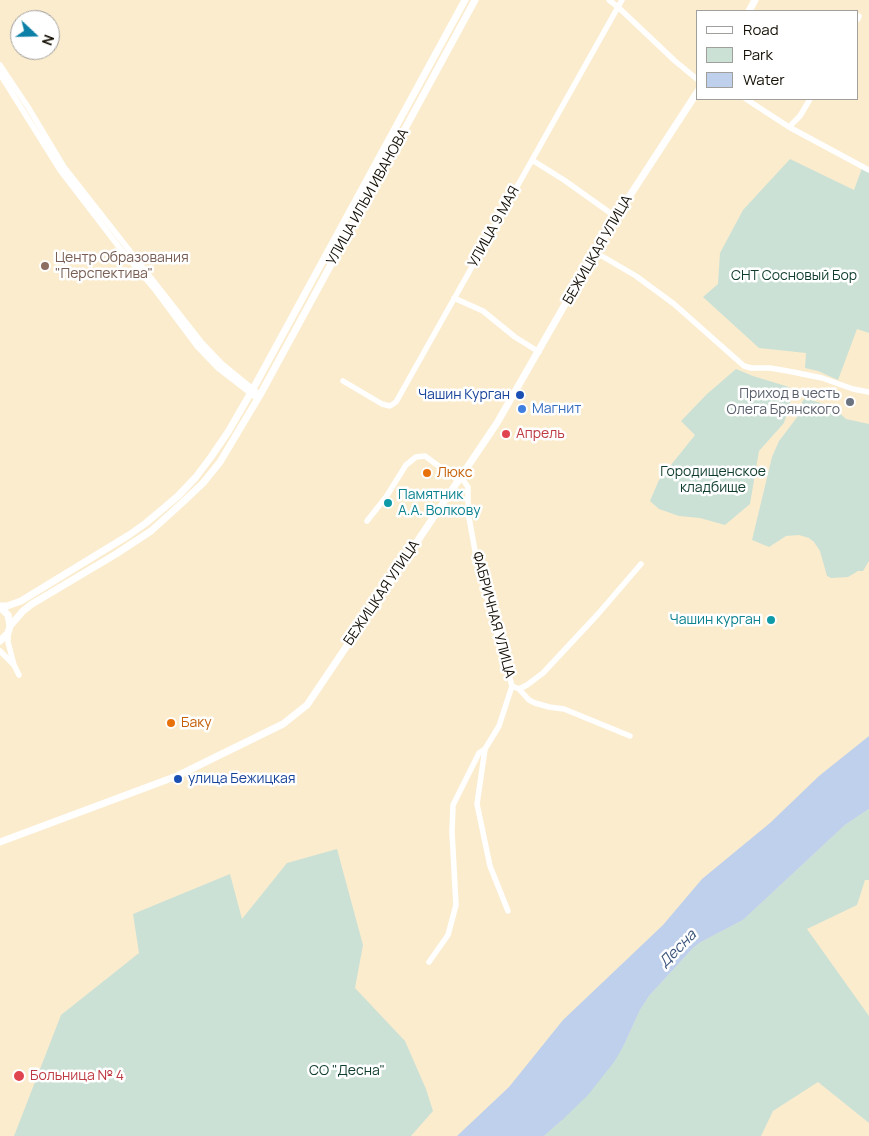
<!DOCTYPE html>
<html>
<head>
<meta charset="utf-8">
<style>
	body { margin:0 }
	#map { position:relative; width:869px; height:1136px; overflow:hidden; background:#fbecce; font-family:Manrope,sans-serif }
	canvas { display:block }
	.legend { position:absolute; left:696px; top:10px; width:162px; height:90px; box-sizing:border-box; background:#fff; border:1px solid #a19f9b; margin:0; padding:6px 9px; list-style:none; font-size:15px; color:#151006 }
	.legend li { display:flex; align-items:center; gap:10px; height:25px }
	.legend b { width:25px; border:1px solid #a19f9b }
	.north { position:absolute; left:10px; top:10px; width:50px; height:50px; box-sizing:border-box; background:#fff; border:1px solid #a19f9b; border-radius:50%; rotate:111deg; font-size:14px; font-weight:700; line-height:20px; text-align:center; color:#151006 }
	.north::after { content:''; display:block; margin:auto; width:18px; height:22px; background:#0c80a7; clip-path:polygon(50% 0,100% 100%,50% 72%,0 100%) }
</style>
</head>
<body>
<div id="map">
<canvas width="869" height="1136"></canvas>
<ul class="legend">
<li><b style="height:6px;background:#fff"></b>Road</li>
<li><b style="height:14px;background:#cbe1d6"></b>Park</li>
<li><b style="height:14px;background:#bed0eb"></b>Water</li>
</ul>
<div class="north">N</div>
</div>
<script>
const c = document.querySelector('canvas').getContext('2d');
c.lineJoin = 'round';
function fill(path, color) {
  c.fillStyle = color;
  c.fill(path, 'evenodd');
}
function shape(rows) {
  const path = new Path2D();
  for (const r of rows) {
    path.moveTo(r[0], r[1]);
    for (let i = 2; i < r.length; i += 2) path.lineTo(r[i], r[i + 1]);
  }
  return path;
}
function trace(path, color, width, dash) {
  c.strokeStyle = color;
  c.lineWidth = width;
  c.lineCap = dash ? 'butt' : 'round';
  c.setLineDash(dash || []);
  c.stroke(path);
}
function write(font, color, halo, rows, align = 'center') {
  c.font = font + ' Manrope,sans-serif';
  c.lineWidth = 5;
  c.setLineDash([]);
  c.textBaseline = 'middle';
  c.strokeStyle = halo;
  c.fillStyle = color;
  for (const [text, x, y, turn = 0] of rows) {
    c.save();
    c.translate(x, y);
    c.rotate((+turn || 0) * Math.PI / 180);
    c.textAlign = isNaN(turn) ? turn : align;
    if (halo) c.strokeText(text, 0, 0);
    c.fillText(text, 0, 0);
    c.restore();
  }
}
fill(shape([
	[790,159,854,190,862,168,869,172,869,333,857,329,838,380,818,371,805,368,806,353,759,348,703,297,718,284,720,253,743,210],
	[736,369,753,376,789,387,792,397,784,423,759,451,750,504,725,525,700,518,679,516,659,509,650,501,659,480,695,435,681,421,707,394],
	[805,398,833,407,846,419,869,424,869,561,863,571,858,571,848,577,831,578,827,576,820,551,814,542,809,538,799,535,786,536,769,547,752,540,772,457,779,441,801,412,802,402],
	[869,809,869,880,865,880,857,905,807,929,869,1016,869,1123,818,1082,773,1111,761,1136,544,1136,560,1122,624,1045,640,1010,649,996,693,948,701,942,743,920,845,825],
	[337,849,363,945,355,988,405,1041,426,1089,433,1111,411,1136,14,1136,61,1015,139,953,133,914,230,874,242,919,287,863]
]), '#cbe1d6');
fill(shape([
	[869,736,869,809,845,825,743,920,701,942,693,948,649,996,640,1010,624,1045,614,1062,588,1095,560,1122,544,1136,457,1136,509,1087,563,1020,663,925,702,879,770,823,819,776]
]), '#bed0eb');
trace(shape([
	[609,0,618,7,675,61,698,80],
	[858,19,859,16],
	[0,65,28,107,64,167,202,343,222,364,260,395],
	[0,74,60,170,119,247,156,291,197,346,218,368,258,399],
	[746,99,789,127,869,170],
	[789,127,800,116,810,99],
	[532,160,564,180,616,217],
	[595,252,636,276,674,304,744,366,751,368,770,368,793,372,822,378,853,389,869,392],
	[454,298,483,311,515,337,539,352],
	[343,381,382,404,390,406,396,402,622,0],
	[367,521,386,497,406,465,416,457,425,456,459,481],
	[0,651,14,665,8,642,8,633],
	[14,665,19,675],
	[512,686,519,689,527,685,543,673,598,614,641,564],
	[519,689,529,700,535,703,549,707,564,709,630,736],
	[485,749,477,804,490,866,508,911],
	[429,962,448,935,456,905,452,832,453,805,479,753,485,749,499,726,512,686,477,562,468,512,468,487,461,477]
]), '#fff', 5.5);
trace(shape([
	[749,11,755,0],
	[0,606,7,606,21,601,129,535,146,523,178,496,196,477,211,457,228,432,253,389,465,0],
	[0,607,8,615,10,626,8,633,0,641],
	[10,626,23,611,32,604,116,554,151,531,183,502,203,483,220,462,260,395,475,0],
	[0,842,177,776,283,724,307,705,497,423,595,252,627,200,698,91]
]), '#fff', 7);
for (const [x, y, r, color] of [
	[45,266,5,"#8d6e63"],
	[520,395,5,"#1a4fb4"],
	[850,402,5,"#6b7280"],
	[522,409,5,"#3f7fe0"],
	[506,434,5,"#e0444e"],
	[427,473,5,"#e8710a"],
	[388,503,5,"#0f9aa8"],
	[771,620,5,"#0f9aa8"],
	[171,723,5,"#e8710a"],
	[178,779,5,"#1a4fb4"],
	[19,1076,6,"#e0444e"]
]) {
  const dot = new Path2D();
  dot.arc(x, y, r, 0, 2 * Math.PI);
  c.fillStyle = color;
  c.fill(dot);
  trace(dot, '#fff', 2);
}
write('14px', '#151006', '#fff', [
	["УЛИЦА ИЛЬИ ИВАНОВА",368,197,-61],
	["УЛИЦА 9 МАЯ",494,227,-61],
	["БЕЖИЦКАЯ УЛИЦА",598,250,-60],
	["БЕЖИЦКАЯ УЛИЦА",382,593,-56],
	["ФАБРИЧНАЯ УЛИЦА",493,615,75]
]);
write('14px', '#785e54', '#fff', [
	["Центр Образования",55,258],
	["\"Перспектива\"",55,274]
], 'left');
write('14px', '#0f3d2c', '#fff', [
	["СНТ Сосновый Бор",794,276],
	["Городищенское",713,472],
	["кладбище",713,488],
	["СО \"Десна\"",347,1071]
]);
write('14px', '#5b616d', '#fff', [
	["Приход в честь",840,394],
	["Олега Брянского",840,410]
], 'right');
write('14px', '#164399', '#fff', [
	["Чашин Курган",510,395],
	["улица Бежицкая",188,779,"left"]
], 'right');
write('14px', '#366cbe', '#fff', [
	["Магнит",532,409]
], 'left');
write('14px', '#be3a42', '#fff', [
	["Апрель",516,434],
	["Больница № 4",30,1076]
], 'left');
write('14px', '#c56008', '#fff', [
	["Люкс",437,473],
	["Баку",181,723]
], 'left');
write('14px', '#0d838f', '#fff', [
	["Памятник",398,495],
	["А.А. Волкову",398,511],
	["Чашин курган",761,620,"right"]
], 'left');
write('italic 15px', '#3b557c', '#fff', [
	["Десна",678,949,-45]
]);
</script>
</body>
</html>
